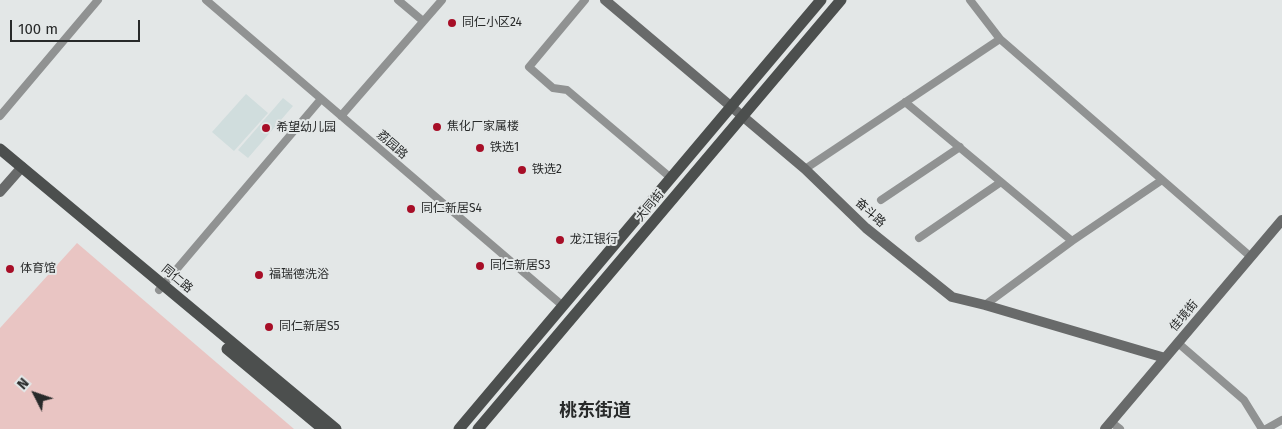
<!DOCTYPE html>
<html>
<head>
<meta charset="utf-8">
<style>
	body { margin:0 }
	#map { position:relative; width:1282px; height:429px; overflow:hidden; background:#e3e7e7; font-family:"Fira Sans",sans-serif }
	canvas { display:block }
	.north { position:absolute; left:10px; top:369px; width:50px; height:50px; -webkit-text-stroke:4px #e3e7e7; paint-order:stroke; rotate:311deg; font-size:14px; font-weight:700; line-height:20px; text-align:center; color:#282a2a }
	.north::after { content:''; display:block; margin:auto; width:18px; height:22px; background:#282a2a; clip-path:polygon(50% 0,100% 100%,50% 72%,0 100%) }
	.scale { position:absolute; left:10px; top:20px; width:130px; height:22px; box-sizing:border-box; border:2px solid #282a2a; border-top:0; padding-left:6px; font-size:15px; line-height:18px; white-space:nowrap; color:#282a2a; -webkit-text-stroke:4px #e3e7e7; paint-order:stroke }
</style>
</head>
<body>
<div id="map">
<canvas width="1282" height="429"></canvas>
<div class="north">N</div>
<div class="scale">100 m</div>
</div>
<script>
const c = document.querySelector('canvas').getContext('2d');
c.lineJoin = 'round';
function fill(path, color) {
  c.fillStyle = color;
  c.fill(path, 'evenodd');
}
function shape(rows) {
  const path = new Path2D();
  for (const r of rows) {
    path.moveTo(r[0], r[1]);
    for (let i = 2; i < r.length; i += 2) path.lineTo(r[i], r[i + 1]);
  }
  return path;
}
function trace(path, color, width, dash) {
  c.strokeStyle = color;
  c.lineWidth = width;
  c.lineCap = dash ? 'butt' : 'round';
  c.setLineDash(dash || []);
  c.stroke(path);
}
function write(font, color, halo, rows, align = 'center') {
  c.font = font + ' "Fira Sans","Noto Sans SC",sans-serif';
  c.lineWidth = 4;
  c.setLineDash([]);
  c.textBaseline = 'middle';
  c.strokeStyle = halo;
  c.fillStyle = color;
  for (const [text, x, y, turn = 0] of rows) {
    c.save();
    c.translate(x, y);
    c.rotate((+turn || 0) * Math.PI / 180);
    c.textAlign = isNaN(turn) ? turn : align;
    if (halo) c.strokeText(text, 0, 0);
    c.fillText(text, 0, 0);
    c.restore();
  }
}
fill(shape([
	[246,94,268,113,234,151,212,132],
	[283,98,293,106,248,158,238,150]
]), '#d0dddd');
fill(shape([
	[77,243,294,429,0,429,0,328]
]), '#e9c5c3');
trace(shape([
	[206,0,563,306],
	[398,0,423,21],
	[585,0,529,67,553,88,567,90,671,178],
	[970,0,1000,39,1251,257],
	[905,102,1072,241],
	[0,116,98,0],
	[341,116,442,0],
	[805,169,1000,39],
	[881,200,960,147],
	[919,238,1001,182],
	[159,290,321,99],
	[985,305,1072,241,1162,180],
	[1178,343,1244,400,1262,429],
	[1111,422,1120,429],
	[1266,429,1282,420]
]), '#909292', 8);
trace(shape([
	[605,0,805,169,866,228,952,297,985,305,1165,358],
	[0,192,22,167],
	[1105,429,1282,220]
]), '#686a6a', 10);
trace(shape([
	[0,149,336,429],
	[227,349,323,429],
	[459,429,821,0],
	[478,429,841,0]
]), '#4c4f4e', 11);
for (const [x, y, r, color] of [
	[452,23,5,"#a70e27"],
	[437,127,5,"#a70e27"],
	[266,128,5,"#a70e27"],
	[480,148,5,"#a70e27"],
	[522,170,5,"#a70e27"],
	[411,209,5,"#a70e27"],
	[560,240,5,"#a70e27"],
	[480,266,5,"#a70e27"],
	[10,269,5,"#a70e27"],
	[259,275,5,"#a70e27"],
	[269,327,5,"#a70e27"]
]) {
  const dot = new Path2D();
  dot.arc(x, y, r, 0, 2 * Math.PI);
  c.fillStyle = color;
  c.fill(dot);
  trace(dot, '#e3e7e7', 2);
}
write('12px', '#282a2a', '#e3e7e7', [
	["同仁小区24",462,23],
	["焦化厂家属楼",447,127],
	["希望幼儿园",276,128],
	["铁选1",490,148],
	["铁选2",532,170],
	["同仁新居S4",421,209],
	["龙江银行",570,240],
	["同仁新居S3",490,266],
	["体育馆",20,269],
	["福瑞德洗浴",269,275],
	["同仁新居S5",279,327]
], 'left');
write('12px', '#282a2a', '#e3e7e7', [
	["荔园路",392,145,41],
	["大同街",650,206,-50],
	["奋斗路",870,213,42],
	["同仁路",177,279,40],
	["佳境街",1184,316,-50]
]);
write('bold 18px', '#282a2a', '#e3e7e7', [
	["桃东街道",595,411]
]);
</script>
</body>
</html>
